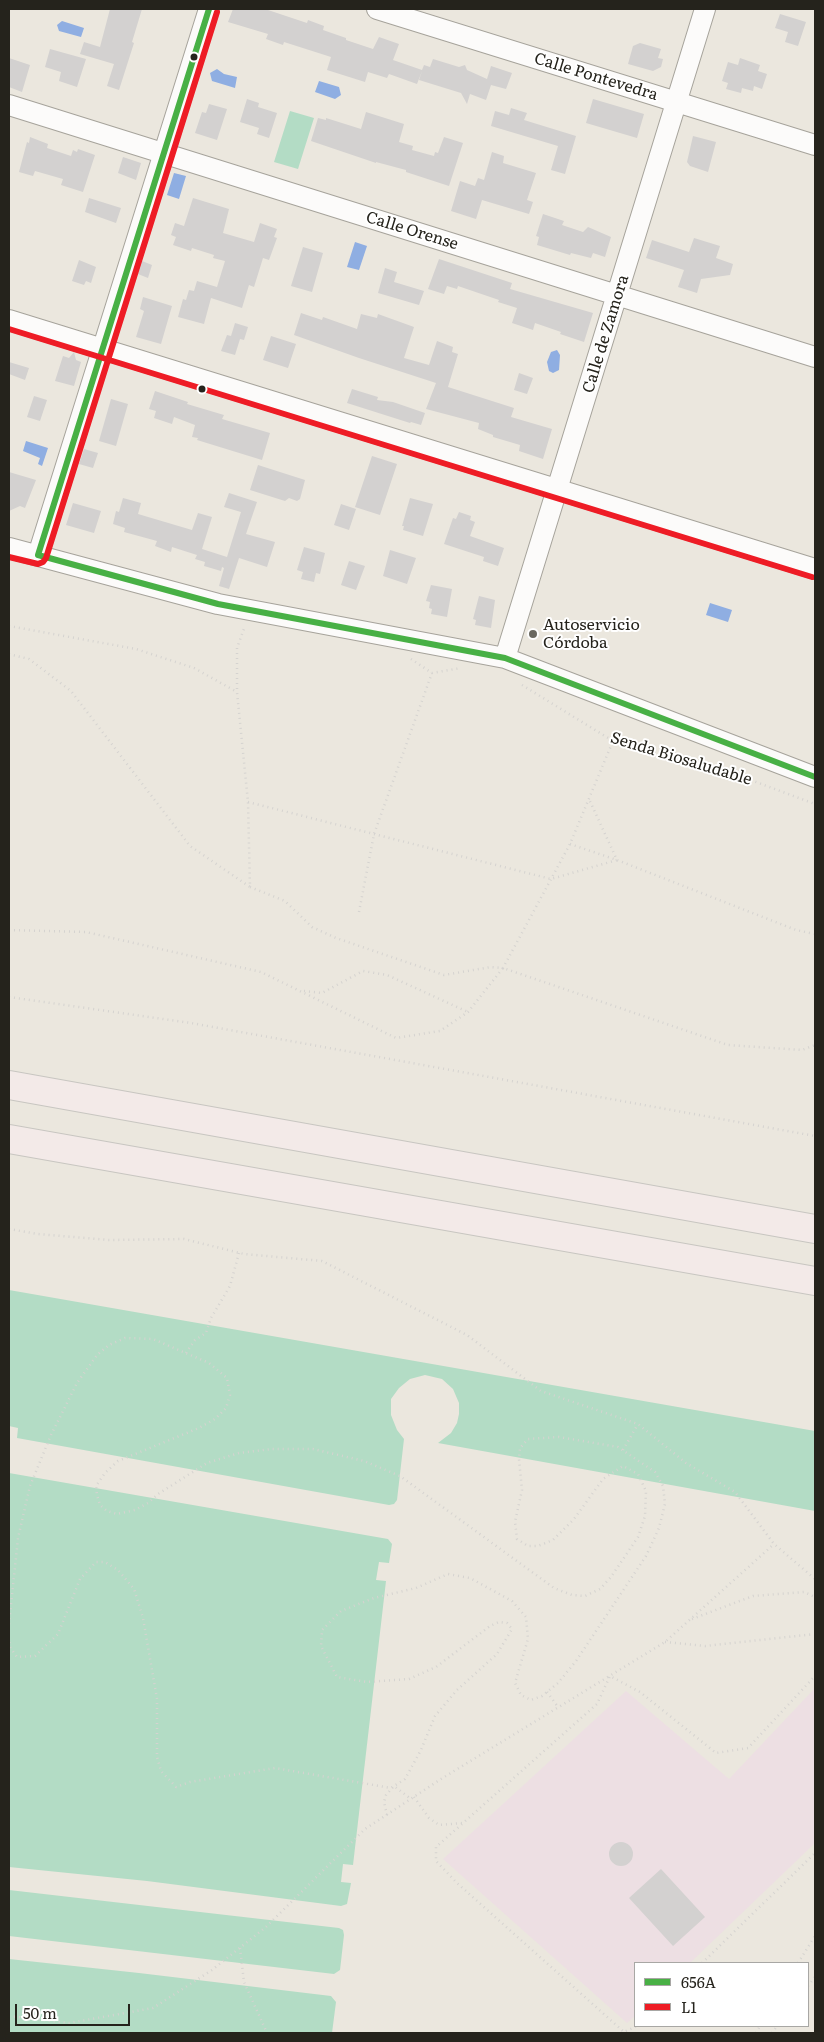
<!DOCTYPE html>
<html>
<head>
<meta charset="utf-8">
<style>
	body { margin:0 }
	#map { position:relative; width:824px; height:2042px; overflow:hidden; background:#ebe7de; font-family:Literata,serif }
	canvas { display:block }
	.frame { position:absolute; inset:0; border:10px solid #25231c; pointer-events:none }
	.legend { position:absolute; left:634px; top:1962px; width:175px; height:65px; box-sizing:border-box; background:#fff; border:1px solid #a8a7a4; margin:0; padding:6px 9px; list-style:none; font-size:15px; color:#25231c }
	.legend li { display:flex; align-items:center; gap:10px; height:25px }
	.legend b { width:25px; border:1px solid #a8a7a4 }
	.scale { position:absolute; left:15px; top:2004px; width:115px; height:22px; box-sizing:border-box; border:2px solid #25231c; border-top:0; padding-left:6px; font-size:15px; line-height:18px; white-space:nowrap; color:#25231c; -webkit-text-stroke:4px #fff; paint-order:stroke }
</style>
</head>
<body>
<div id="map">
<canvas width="824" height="2042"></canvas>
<div class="frame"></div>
<ul class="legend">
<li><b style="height:6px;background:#48b045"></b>656A</li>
<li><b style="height:6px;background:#ee1c25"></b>L1</li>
</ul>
<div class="scale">50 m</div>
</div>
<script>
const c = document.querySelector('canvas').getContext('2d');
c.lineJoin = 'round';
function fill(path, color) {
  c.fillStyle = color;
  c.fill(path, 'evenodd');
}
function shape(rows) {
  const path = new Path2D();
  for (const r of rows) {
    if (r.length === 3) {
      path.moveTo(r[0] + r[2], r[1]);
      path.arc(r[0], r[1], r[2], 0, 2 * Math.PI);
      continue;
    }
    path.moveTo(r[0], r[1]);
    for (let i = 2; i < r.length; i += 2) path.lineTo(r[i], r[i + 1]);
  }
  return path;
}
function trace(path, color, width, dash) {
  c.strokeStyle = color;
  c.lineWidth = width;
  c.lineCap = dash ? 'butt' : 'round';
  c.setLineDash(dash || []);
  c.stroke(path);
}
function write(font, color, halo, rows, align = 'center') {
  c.font = font + ' Literata,serif';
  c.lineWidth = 4;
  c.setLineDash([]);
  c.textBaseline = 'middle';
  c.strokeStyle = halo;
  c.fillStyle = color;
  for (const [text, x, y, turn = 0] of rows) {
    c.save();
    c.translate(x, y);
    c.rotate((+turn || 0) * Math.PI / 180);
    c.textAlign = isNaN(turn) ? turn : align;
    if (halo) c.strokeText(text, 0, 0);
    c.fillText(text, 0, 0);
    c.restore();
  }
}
fill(shape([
	[815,1688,815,1843,690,1963,635,1963,635,2016,627,2023,443,1859,626,1691,729,1779]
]), '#eddfe3');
fill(shape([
	[290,111,314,118,298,169,274,162],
	[9,1290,815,1431,815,1511,438,1443,451,1433,457,1423,459,1414,459,1403,453,1389,442,1379,425,1375,410,1379,399,1388,391,1399,391,1415,397,1430,404,1439,397,1500,394,1504,389,1505,17,1438,18,1428,9,1426],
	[9,1473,388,1539,392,1544,389,1563,379,1562,376,1580,386,1581,353,1865,343,1864,341,1882,351,1883,347,1904,341,1906,147,1881,9,1867],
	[9,1890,339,1928,343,1930,344,1935,340,1970,334,1974,9,1936],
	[9,1959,139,1973,331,1996,336,2002,332,2033,9,2033]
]), '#b3dcc5');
fill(shape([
	[62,21,84,28,81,37,59,31,57,25],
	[217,69,224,74,237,77,235,88,212,81,210,73],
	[319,81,339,87,341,95,335,99,315,92],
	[174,173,186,176,179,199,167,195],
	[355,242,367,246,359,270,347,267],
	[557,350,560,355,559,370,553,373,549,371,547,362,551,352],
	[26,441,48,448,42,466,38,464,40,458,23,451],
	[710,603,732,610,728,622,706,615]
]), '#8faee2');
fill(shape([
	[110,9,142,9,132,42,134,43,119,90,107,86,114,64,80,54,84,42,100,47],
	[233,9,265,9,307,23,308,20,324,26,323,30,346,38,346,40,373,49,379,37,399,44,393,60,422,70,424,65,430,67,433,59,459,67,465,65,467,70,487,79,491,66,512,73,506,89,491,85,486,100,470,94,467,104,461,93,419,80,422,71,417,84,389,74,387,78,368,72,365,82,327,70,331,57,284,42,283,45,266,39,268,34,228,22],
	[780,14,806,22,798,46,785,42,788,32,775,28],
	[640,43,661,49,658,58,663,59,661,67,653,71,628,64,633,46],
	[50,49,86,59,77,87,59,81,61,72,45,67],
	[9,58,30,65,22,92,9,87],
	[740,58,760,65,758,71,767,74,762,89,754,86,753,91,742,88,741,93,726,89,728,83,722,81,728,62,738,65],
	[247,99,259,103,258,107,277,113,269,138,257,134,259,128,240,122],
	[593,99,644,114,637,138,586,123],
	[209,104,227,109,217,140,195,133,202,112,206,113],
	[511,108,527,113,524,120,576,136,565,174,551,170,558,146,491,126,495,111,509,115],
	[366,112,404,124,399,142,413,146,412,150,434,156,435,152,438,153,444,137,463,143,449,186,406,172,406,170,376,162,376,163,311,141,318,118,326,120,326,118,361,129],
	[693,136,716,142,708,172,690,166,687,162],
	[30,137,48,144,47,148,71,156,73,150,77,152,78,149,95,155,83,192,61,185,63,179,35,171,33,176,19,172,27,142,29,143],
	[492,152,504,156,503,163,536,173,527,200,533,202,529,214,482,200,476,219,451,211,460,181,475,186,478,178,484,180],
	[123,157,141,163,136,180,118,173],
	[89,198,121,208,116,223,85,212],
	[193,198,229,209,223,233,254,242,260,223,277,229,274,237,277,238,269,260,263,258,254,287,249,285,242,308,211,298,204,324,178,317,183,299,186,300,189,290,194,291,197,281,217,287,225,261,213,258,214,255,192,248,191,251,173,245,176,237,171,235,175,223,184,226],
	[543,214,564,221,562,225,583,232,588,227,611,237,605,257,593,253,591,258,571,253,570,255,537,245,539,237,536,236],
	[694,238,720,246,716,258,733,264,730,275,701,279,697,293,678,287,684,270,646,258,652,240,689,252],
	[303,247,323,253,312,292,291,286],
	[439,259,512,283,510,289,593,313,584,342,560,334,561,332,535,323,533,330,512,323,517,308,498,302,499,300,458,286,457,289,447,286,444,294,428,289],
	[79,260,96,267,91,283,86,281,84,285,72,281],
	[142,261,152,265,148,278,138,274],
	[385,268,397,272,394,282,424,291,419,305,378,293],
	[143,297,172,306,161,344,136,337,144,311,140,309],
	[301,313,322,320,323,317,357,329,361,314,377,318,378,314,414,327,404,358,429,365,437,341,453,347,452,352,458,354,448,387,514,408,511,417,552,429,543,459,519,451,520,445,493,437,493,435,478,429,479,423,426,409,436,383,359,358,294,335],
	[235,323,248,327,244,340,240,339,235,355,221,351,227,335,231,336],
	[271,336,296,344,288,368,263,360],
	[74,352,76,360,81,362,74,386,55,381,63,356,69,358],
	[9,362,29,368,25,380,9,374],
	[519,373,533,378,527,394,514,390],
	[352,389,378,397,377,400,393,402,425,413,421,425,411,422,410,423,347,403],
	[155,391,188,402,187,404,224,415,222,419,270,433,262,460,197,440,198,438,192,437,195,425,174,417,172,424,154,418,156,411,149,409],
	[34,396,47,400,40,421,27,417],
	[111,399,128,404,116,446,99,441],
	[84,449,98,453,93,468,79,464],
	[372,456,397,464,380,515,355,507],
	[258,465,305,480,300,499,297,501,289,498,285,501,250,490],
	[9,472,36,480,25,508,20,506,9,511],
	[229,493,257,502,246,534,275,542,267,567,239,558,229,589,219,586,224,568,222,567,221,571,204,566,205,562,195,559,197,555,172,547,171,552,155,546,157,541,124,532,125,528,113,524,116,511,119,512,123,498,141,503,138,514,192,530,198,513,212,517,202,549,227,557,241,512,224,507],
	[410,498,433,504,423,536,403,530,404,526,402,526],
	[73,503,101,511,94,533,66,525],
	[341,504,356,509,349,530,334,525],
	[459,512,471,516,470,520,475,522,470,536,504,548,498,566,483,561,484,557,444,544,453,518,456,519],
	[304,547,325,553,320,574,316,573,314,582,301,579,303,572,297,570],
	[390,550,416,558,407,584,383,576],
	[349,561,365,566,356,590,341,585],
	[431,585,452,589,447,617,431,614,432,609,429,608,430,602,426,601],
	[479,596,495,600,491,628,475,625,476,620,473,619],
	[621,1854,12],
	[661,1869,705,1917,673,1946,629,1898]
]), '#d3d1d0');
const minor = shape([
	[377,9,815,145],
	[9,105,815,357],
	[9,320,815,569],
	[9,548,218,604,505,658,815,777],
	[38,555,209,9],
	[505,658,705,9]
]);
const highway = shape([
	[9,1085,815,1229],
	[9,1139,815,1281]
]);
trace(minor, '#a6a39b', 22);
trace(highway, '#c8c6c1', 30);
trace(shape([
	[9,626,136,649,194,668,237,692],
	[9,654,29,659,71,691,190,846,250,887,248,802,237,692,237,648,245,626],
	[411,659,432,673,461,668],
	[522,685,613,741,740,776,815,804],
	[248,802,551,879,617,860,589,799],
	[570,844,617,860,796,930,815,934],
	[250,887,285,901,312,927,336,938,444,975,491,967,503,968,570,844,613,741],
	[359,912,374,834,432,673],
	[9,930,86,932,261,972,396,1038,440,1031,468,1012,503,968,728,1045,802,1050,815,1045],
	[304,991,322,993,363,971,387,975,468,1012],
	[9,997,191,1023,815,1136],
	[9,1229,38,1234,109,1240,184,1239,244,1254,322,1261,467,1335,541,1391,638,1424,686,1463,735,1492,774,1544,815,1579],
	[186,1353,195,1340,206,1333,211,1318,230,1286,239,1253],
	[623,1450,638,1424],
	[692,1619,753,1596,804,1592,815,1597],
	[9,1624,18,1538,30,1486,51,1435,77,1383,97,1355,109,1345,125,1338,153,1339,209,1363,227,1378,230,1395,226,1408,215,1419,199,1428,118,1461,105,1473,96,1486,97,1495,100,1505,107,1511,117,1514,135,1510,148,1503,158,1494,207,1463,239,1453,272,1449,313,1449,364,1461,400,1476,554,1588,572,1595,585,1596,600,1589,611,1577,638,1537,645,1516,646,1491,638,1474,623,1466,603,1479,574,1519,553,1540,538,1546,528,1546,517,1539,515,1522,522,1490,519,1459,520,1448,528,1439,559,1437,618,1447,655,1472,663,1486,665,1504,659,1528,646,1556,576,1661,558,1683,542,1696,531,1700,521,1695,515,1683,528,1639,526,1617,512,1601,470,1578,448,1574,416,1588,374,1598,341,1611,322,1630,321,1646,337,1677,367,1682,409,1679,436,1667,490,1626,499,1622,507,1623,512,1629,497,1654,457,1690,435,1716,421,1750,405,1779,391,1788,275,1768,190,1782,176,1787,161,1771,157,1757,157,1699,143,1618,134,1589,118,1570,105,1562,96,1562,80,1579,58,1634,35,1656,17,1657,10,1647,9,1639],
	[665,1642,705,1646,815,1634],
	[547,1692,558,1707],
	[414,1797,429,1818,439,1825,463,1823,597,1704,610,1676,640,1692,716,1753,748,1748,815,1676],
	[387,1815,384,1802,386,1795,394,1786,411,1799],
	[462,1824,436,1847,436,1861,457,1883,624,2032,637,2026],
	[240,1948,244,1982,267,2033],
	[702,1963,815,1853],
	[798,1963,815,1936],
	[808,1986,815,1977],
	[9,2016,69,2023,153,2008,212,1970,266,1927,365,1829,441,1779,665,1642,774,1544],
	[756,2033,760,2026],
	[772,2033,777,2026]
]), '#d5d3d0', 2.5, [1, 4]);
trace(minor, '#fcfbfa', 20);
trace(highway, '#f3eae8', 28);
trace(shape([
	[38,555,218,604,505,658,815,777],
	[38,555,209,9]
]), '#48b045', 6);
trace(shape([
	[9,329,812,577],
	[9,557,38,564,43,562,46,558,217,12]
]), '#ee1c25', 6);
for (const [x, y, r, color] of [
	[194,57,4.5,"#25231c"],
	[202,389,4.5,"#25231c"],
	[533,634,5,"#6a6860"]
]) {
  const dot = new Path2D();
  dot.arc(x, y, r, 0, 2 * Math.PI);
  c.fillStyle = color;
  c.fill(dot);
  trace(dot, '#fff', 2);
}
write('16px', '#25231c', '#fff', [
	["Calle Pontevedra",596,77,17],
	["Calle Orense",412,231,17],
	["Calle de Zamora",606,334,-73],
	["Senda Biosaludable",681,759,17]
]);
write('16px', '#25231c', '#fff', [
	["Autoservicio",543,625],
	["Córdoba",543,643]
], 'left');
</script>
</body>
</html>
